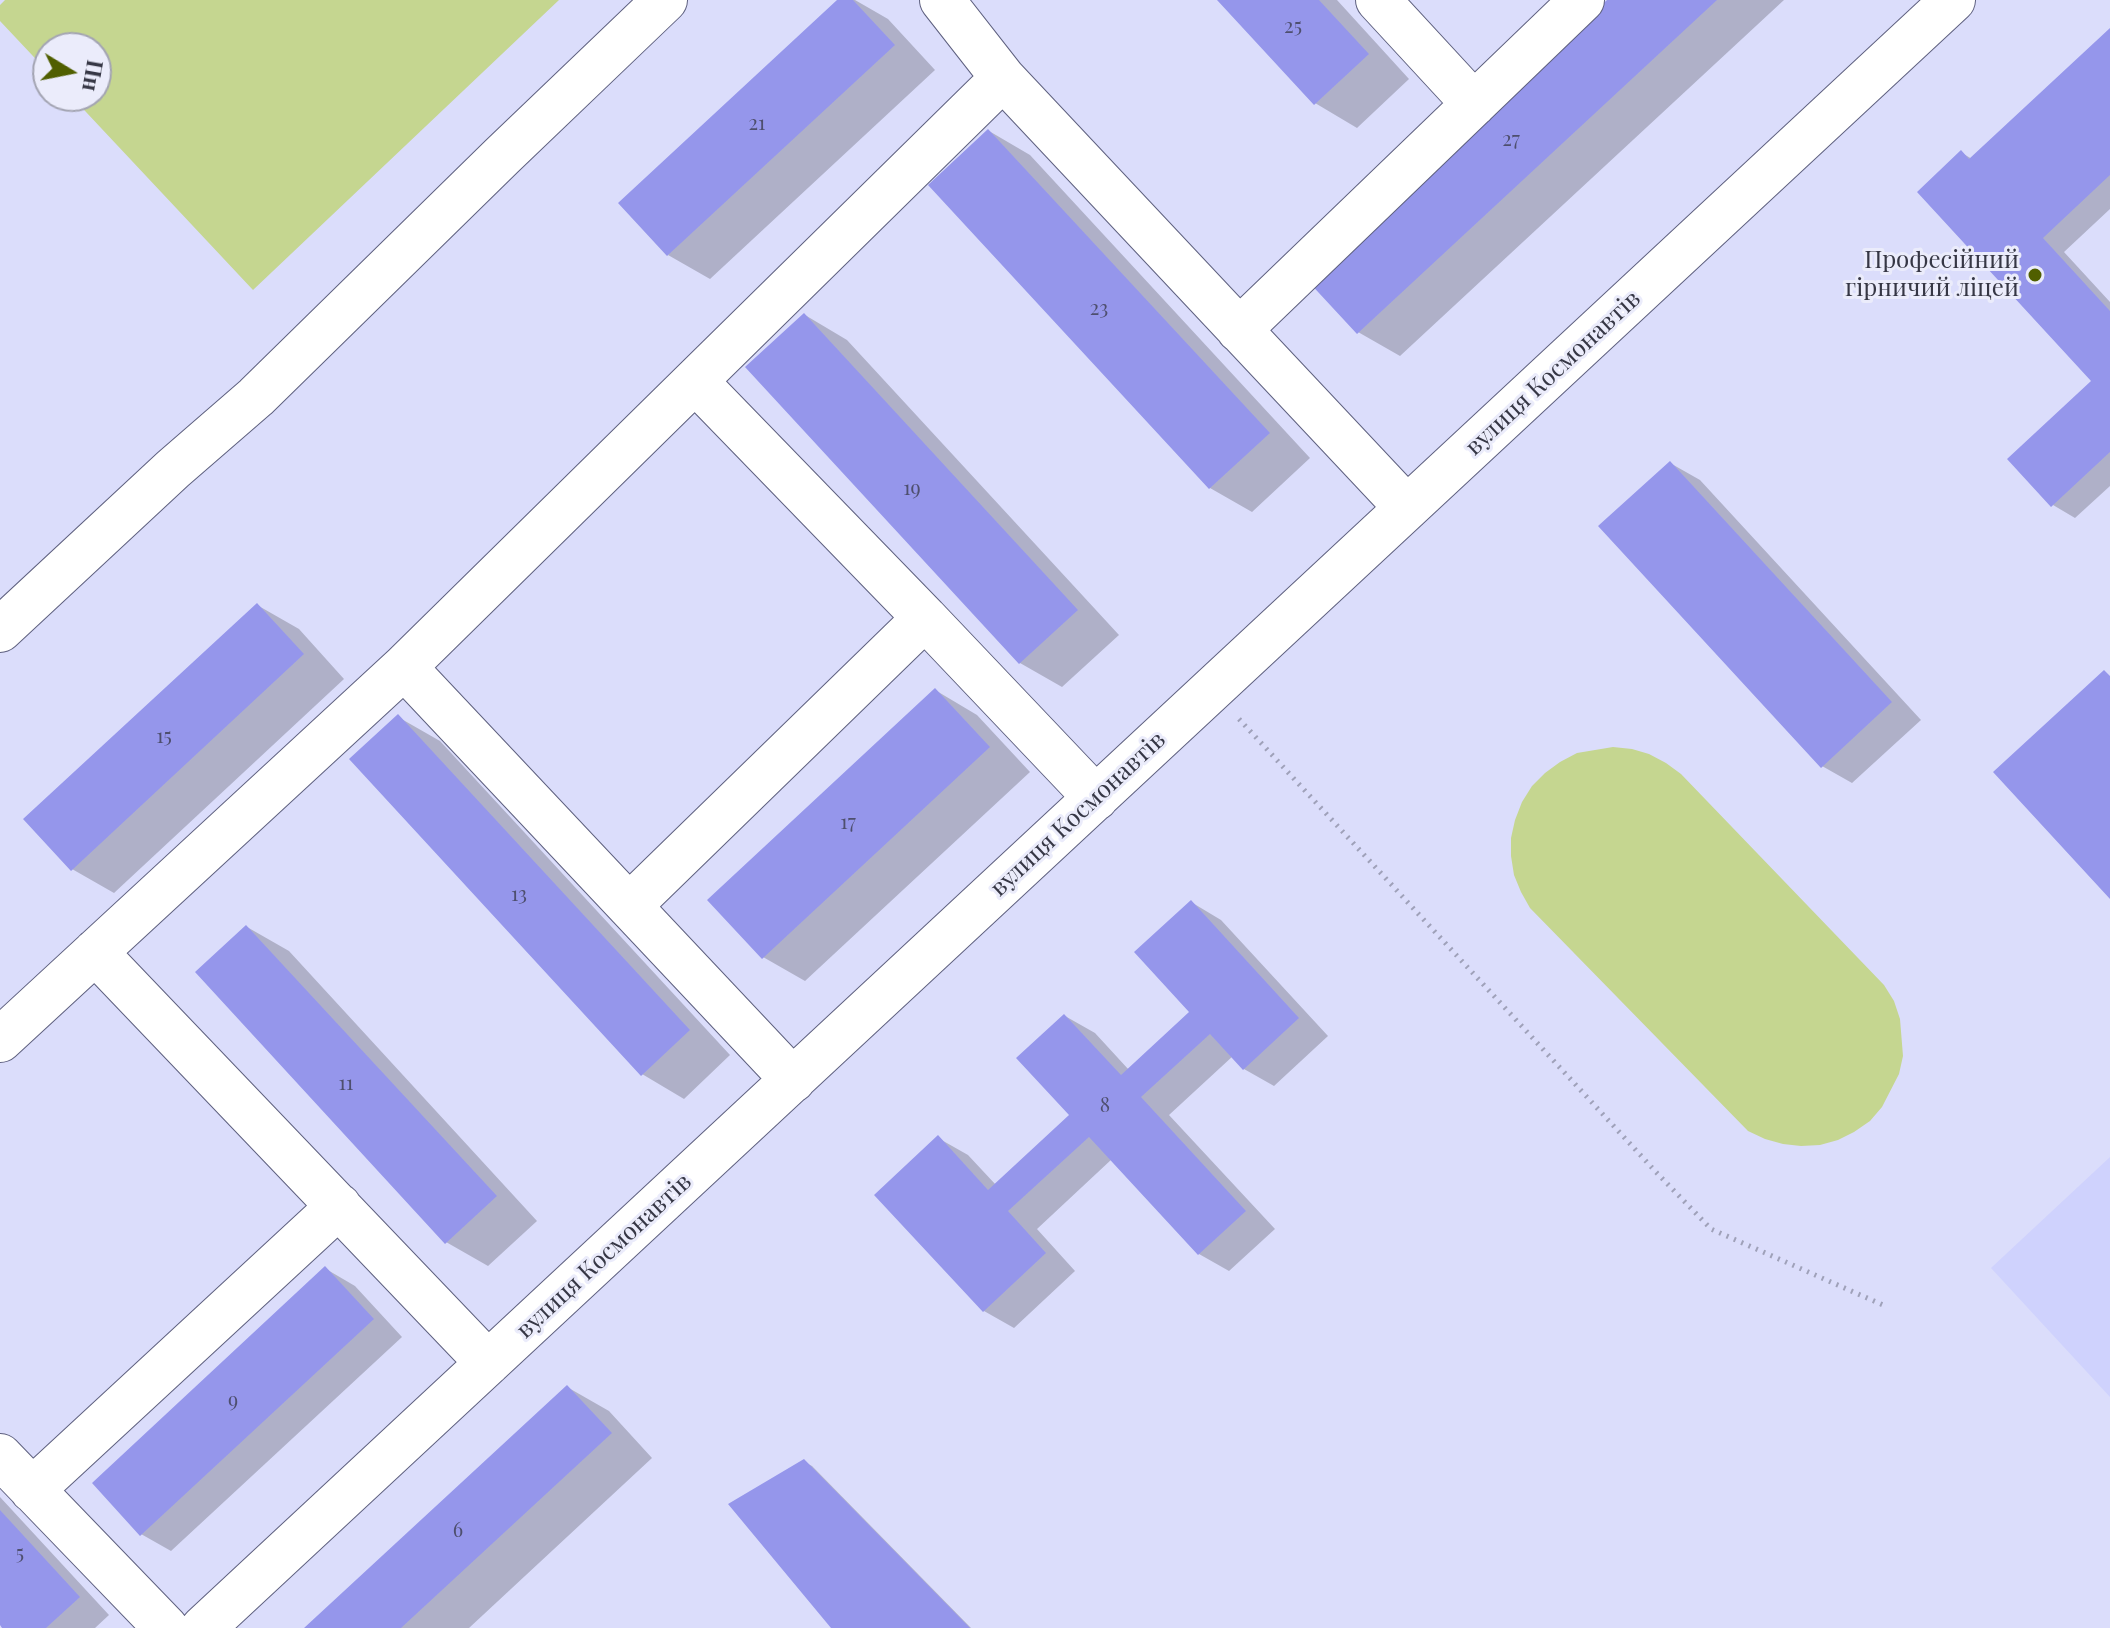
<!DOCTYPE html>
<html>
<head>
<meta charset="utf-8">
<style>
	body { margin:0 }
	#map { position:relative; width:2110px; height:1628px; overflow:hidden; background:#dbddfb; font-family:"Playfair Display",serif }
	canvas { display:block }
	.north { position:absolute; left:32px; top:32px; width:80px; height:80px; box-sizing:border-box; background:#ebecfb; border:2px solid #a3a4b2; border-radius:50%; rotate:100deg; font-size:22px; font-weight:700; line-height:32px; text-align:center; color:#363745 }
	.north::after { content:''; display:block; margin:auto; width:28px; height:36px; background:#505f00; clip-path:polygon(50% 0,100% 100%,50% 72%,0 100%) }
</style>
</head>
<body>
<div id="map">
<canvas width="2110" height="1628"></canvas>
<div class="north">Пн</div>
</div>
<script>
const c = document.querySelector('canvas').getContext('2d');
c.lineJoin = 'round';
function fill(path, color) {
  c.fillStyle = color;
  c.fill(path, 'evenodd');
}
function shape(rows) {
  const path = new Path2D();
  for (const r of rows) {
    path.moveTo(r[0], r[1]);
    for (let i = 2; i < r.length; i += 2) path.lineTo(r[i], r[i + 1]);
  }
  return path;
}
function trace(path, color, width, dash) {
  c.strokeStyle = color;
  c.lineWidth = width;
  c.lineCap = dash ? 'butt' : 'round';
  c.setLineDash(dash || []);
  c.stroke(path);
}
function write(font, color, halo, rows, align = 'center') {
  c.font = font + ' "Playfair Display",serif';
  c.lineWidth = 6;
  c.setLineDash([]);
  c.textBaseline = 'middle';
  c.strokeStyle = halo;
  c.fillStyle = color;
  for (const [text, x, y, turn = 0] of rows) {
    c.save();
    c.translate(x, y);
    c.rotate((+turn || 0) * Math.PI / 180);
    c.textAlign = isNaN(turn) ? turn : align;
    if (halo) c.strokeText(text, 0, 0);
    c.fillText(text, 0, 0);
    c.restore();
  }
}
fill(shape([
	[2110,1157,2110,1397,1991,1268]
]), '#cfd2fd');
fill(shape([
	[5,0,559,0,253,290,71,96,96,96,96,48,48,48,48,72,0,21,0,5],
	[1613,747,1632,749,1649,754,1666,763,1681,774,1884,985,1894,1001,1900,1019,1903,1056,1899,1074,1882,1107,1870,1121,1854,1132,1838,1140,1820,1145,1801,1146,1783,1144,1765,1139,1748,1131,1530,908,1521,892,1514,875,1511,856,1511,838,1515,820,1522,802,1532,786,1545,773,1560,762,1577,753]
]), '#c5d690');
fill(shape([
	[840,0,855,0,888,19,935,70,710,279,668,255],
	[1220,0,1337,0,1409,79,1357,128,1315,103],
	[1610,0,1784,0,1400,356,1358,332],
	[2110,31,2110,209,2064,252,2110,302,2110,486,2075,518,2053,505,2094,381,1962,153,1972,159],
	[989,131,1030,155,1310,458,1252,512,1210,488],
	[805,315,847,340,1119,635,1062,687,1020,663,748,368],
	[1670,463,1700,480,1921,720,1852,783,1822,766],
	[257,605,299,629,344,679,114,893,72,869],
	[935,690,977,715,1030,772,805,981,763,957],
	[398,717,440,741,730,1055,684,1099,642,1074],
	[1191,902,1221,920,1328,1036,1274,1086,1244,1069,1233,1056,1169,1115,1275,1229,1229,1271,1199,1254,1112,1159,1037,1229,1075,1271,1014,1328,984,1311,877,1195,938,1138,968,1155,996,1185,1071,1115,1065,1016,1095,1033,1129,1070,1192,1012],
	[247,927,289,951,537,1221,488,1266,446,1242],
	[326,1269,355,1286,402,1337,171,1551,141,1534],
	[567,1387,609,1411,652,1458,469,1628,307,1628],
	[804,1462,812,1466,971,1628,833,1628],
	[0,1497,109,1615,95,1628,5,1628,0,1623]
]), '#0003');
fill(shape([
	[837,0,853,0,895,45,667,256,618,203],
	[1217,0,1319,0,1369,54,1314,105],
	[1607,0,1717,0,1357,334,1306,279],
	[2110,28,2110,175,2043,238,2110,311,2110,452,2051,507,2007,459,2091,381,1917,192,1961,150,1969,159],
	[988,129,1270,433,1209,489,928,185],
	[804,313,1078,610,1019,664,745,367],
	[1670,461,1892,702,1821,768,1598,526],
	[257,603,304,654,71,871,23,819],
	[2104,670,2110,676,2110,899,1993,772],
	[935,688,990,747,762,959,707,900],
	[398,714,690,1030,641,1076,349,759],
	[1191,900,1299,1018,1243,1070,1210,1034,1141,1097,1246,1211,1198,1255,1089,1137,1008,1211,1046,1253,983,1312,874,1195,938,1135,988,1190,1069,1115,1016,1058,1064,1014,1121,1075,1189,1012,1134,952],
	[246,925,497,1196,445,1244,195,972],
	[325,1266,374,1319,140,1536,92,1483],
	[567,1385,612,1433,401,1628,304,1628],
	[804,1459,970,1628,831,1628,728,1504],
	[0,1510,80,1597,46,1628,2,1628,0,1625]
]), '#9596eb');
const minor = shape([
	[942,0,1003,78],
	[1378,0,1474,104],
	[1239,330,1582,0],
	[695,381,925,618],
	[0,630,173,469,256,397,502,156,665,0],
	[629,906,925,618,1096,798],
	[95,952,488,1363],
	[0,1040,404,667],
	[793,1080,404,667,1003,78,1407,508],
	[0,1456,166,1628],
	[32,1490,339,1206],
	[203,1628,1953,0]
]);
trace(minor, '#5e607f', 46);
trace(shape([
	[1239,719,1656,1172,1711,1229,1883,1305]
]), '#9fa1b9', 5, [2, 6]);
trace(minor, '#fff', 44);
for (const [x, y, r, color] of [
	[2035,275,8,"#505f00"]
]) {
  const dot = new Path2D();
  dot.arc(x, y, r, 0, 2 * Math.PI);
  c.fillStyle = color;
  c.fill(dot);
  trace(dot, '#ebecfb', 3);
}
write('20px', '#4e4f6e', null, [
	["25",1293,27],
	["21",757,124],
	["27",1511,140],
	["23",1099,309],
	["19",912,489],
	["15",164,737],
	["17",848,823],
	["13",519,895],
	["11",346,1084],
	["8",1105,1106],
	["9",233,1401],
	["6",458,1531],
	["5",20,1554]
]);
write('24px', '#363745', '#ebecfb', [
	["Професійний",2019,261],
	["гірничий ліцей",2019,289]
], 'right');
write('24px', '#363745', '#ebecfb', [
	["вулиця Космонавтів",1553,373,-43],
	["вулиця Космонавтів",1078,814,-43],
	["вулиця Космонавтів",604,1256,-43]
]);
</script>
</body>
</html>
